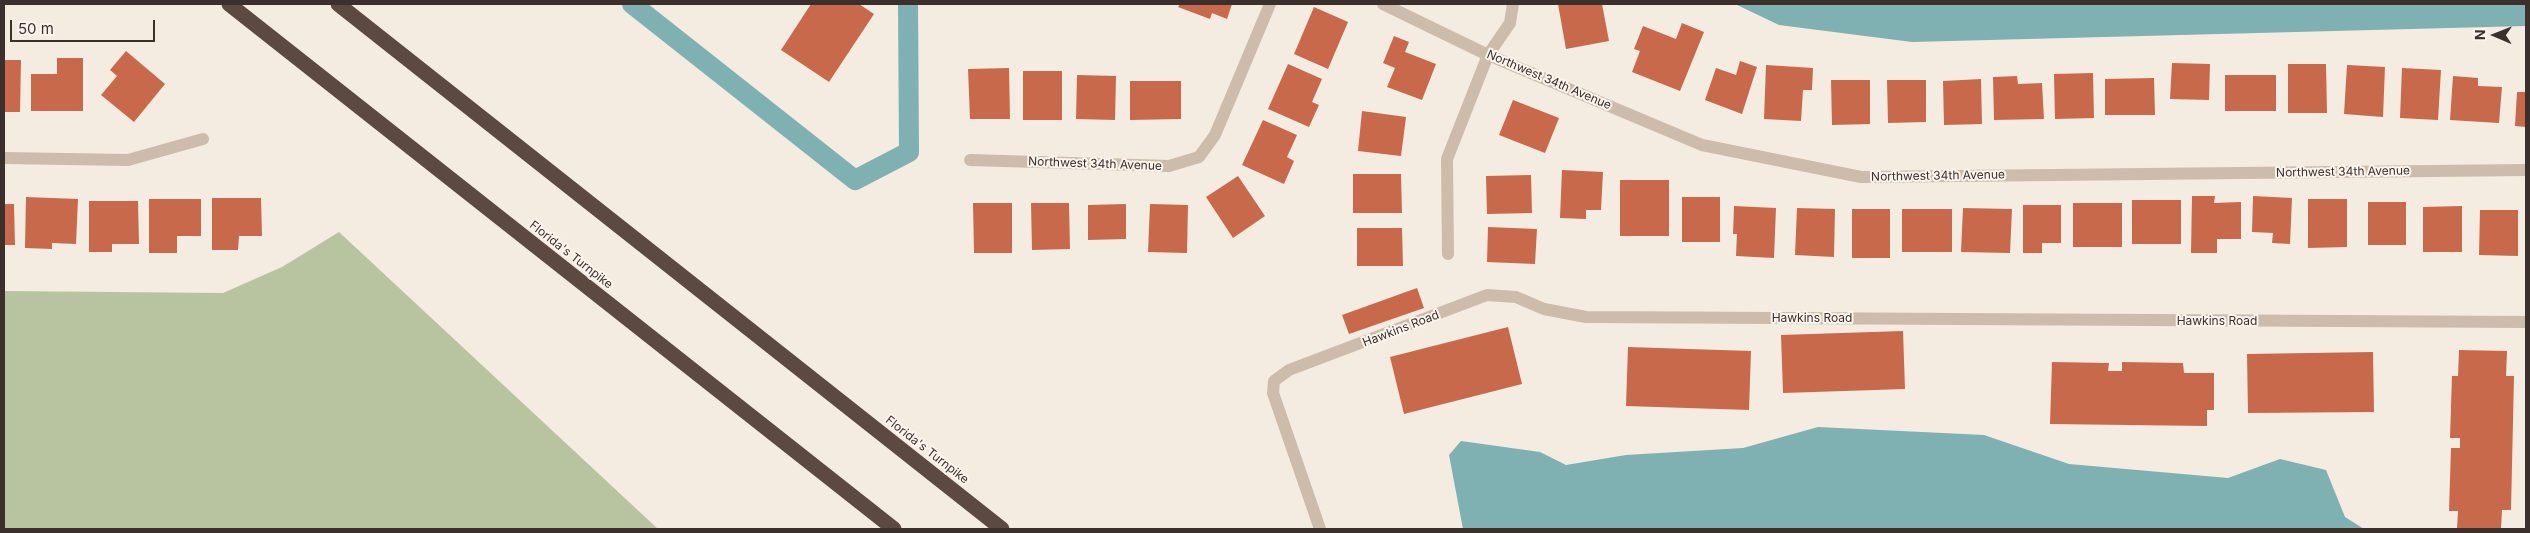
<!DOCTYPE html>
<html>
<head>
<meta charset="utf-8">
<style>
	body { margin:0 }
	#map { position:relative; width:2530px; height:533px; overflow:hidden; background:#f4ebe1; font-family:Inter,sans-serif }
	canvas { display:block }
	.frame { position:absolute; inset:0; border:5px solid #3b302b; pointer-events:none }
	.north { position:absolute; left:2470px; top:10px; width:50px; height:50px; -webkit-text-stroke:4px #fbf5ee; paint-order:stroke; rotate:271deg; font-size:14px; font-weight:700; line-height:20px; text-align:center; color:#3b302b }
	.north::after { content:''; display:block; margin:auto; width:18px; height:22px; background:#3b302b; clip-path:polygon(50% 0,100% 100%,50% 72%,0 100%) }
	.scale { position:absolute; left:10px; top:20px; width:145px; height:22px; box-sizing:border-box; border:2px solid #3b302b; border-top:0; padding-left:6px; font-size:15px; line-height:18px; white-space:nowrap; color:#3b302b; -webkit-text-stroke:4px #fbf5ee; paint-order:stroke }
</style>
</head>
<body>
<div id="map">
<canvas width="2530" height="533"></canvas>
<div class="frame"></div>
<div class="north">N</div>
<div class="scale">50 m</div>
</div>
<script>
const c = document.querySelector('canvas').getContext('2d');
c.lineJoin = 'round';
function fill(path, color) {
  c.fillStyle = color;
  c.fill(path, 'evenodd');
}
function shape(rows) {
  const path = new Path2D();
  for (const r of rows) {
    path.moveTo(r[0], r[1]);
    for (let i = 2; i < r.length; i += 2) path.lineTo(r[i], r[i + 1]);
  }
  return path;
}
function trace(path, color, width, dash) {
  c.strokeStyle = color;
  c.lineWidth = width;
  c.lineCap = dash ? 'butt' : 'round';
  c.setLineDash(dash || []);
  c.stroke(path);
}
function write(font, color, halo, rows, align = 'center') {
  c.font = font + ' Inter,sans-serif';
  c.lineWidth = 4;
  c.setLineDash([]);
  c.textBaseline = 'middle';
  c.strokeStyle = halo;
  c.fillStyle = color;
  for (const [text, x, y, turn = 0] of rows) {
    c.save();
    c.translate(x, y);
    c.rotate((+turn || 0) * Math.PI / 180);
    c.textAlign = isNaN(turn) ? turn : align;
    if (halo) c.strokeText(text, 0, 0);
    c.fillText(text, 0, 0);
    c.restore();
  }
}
fill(shape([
	[339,232,658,529,4,529,4,291,223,293,282,267]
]), '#b8c4a0');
fill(shape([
	[1735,4,2526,4,2526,26,1912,42,1779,25],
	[1818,427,1984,435,2069,464,2228,478,2280,459,2326,470,2345,517,2364,529,1463,529,1449,455,1461,441,1540,452,1566,465,1626,455,1743,448]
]), '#7fb0b2');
trace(shape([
	[632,4,855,180,909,152,908,4]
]), '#7fb0b2', 20);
fill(shape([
	[811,4,859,4,874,14,829,82,781,50],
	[1180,4,1232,4,1227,19,1212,13,1210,19,1178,7],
	[1558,4,1602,4,1609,41,1566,49],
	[1314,7,1348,22,1328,69,1294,54],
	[1682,23,1704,32,1680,91,1632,72,1640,51,1634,49,1643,26,1676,39],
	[1394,36,1409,42,1405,52,1436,64,1422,100,1387,87,1395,68,1383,63],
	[126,51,165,84,134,122,101,95,117,76,110,70],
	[57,58,83,58,83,111,31,111,31,74,57,74],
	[4,60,21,60,20,112,4,112],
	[1740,61,1757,67,1742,114,1705,100,1716,68,1736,75],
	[2172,63,2210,64,2209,100,2170,99],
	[1288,64,1322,79,1312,102,1319,105,1309,127,1268,109],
	[2288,64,2326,64,2327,113,2288,113],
	[1766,65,1813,68,1812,90,1803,90,1801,121,1764,119],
	[2347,65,2385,67,2383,117,2344,114],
	[1009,68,1010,119,970,119,968,69],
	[2402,68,2441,70,2438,120,2400,118],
	[1023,71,1062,71,1062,120,1023,120],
	[2093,73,2094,118,2055,119,2054,74],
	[1077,75,1116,76,1115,120,1076,119],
	[2225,75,2276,75,2276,111,2225,111],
	[2017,76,2018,84,2042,83,2044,119,1994,120,1993,77],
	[2453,76,2478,78,2478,86,2502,87,2499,123,2450,120],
	[2154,78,2155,115,2105,115,2105,79],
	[1981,79,1982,124,1944,125,1943,81],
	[1831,80,1870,80,1870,124,1832,125],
	[1887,80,1926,80,1926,122,1888,123],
	[1130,81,1181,81,1181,119,1130,120],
	[2517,92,2526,92,2526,127,2515,126],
	[1513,100,1559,118,1545,153,1499,135],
	[1362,111,1406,117,1401,156,1358,151],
	[1263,120,1297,135,1287,157,1294,161,1284,184,1242,165],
	[1562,170,1603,172,1601,210,1586,210,1586,219,1560,218],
	[1353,174,1401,174,1402,213,1353,213],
	[1531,175,1532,213,1487,214,1486,176],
	[1238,176,1265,216,1233,238,1206,197],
	[1620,180,1669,180,1669,236,1620,236],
	[2192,196,2215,196,2214,203,2241,202,2241,239,2217,239,2217,253,2191,253],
	[2253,196,2292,198,2290,244,2272,243,2273,233,2252,232],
	[26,197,78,199,76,244,52,243,52,249,25,248],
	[1682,197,1720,197,1720,242,1682,242],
	[212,198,261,198,262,236,239,236,238,250,212,250],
	[149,199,201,199,201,236,177,236,177,253,149,253],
	[2308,199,2347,199,2347,247,2308,248],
	[2132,200,2181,200,2181,244,2132,244],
	[89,201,138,201,139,244,112,244,112,252,89,252],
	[2368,202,2406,202,2406,245,2368,245],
	[973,203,1012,203,1012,253,974,253],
	[1031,203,1069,203,1070,249,1032,250],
	[2073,203,2122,203,2122,247,2073,247],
	[4,204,14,204,15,245,4,245],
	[1126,204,1126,239,1088,240,1088,205],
	[1150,204,1188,205,1187,253,1148,252],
	[2023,205,2061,205,2061,243,2042,243,2042,253,2023,253],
	[1734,206,1776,208,1774,258,1736,256,1737,234,1733,234],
	[2462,206,2462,252,2423,252,2423,207],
	[1797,208,1835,209,1834,257,1795,255],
	[1963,208,2012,209,2010,253,1961,252],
	[1852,209,1890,209,1890,258,1852,258],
	[1902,209,1952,209,1952,252,1902,252],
	[2480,210,2518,210,2518,256,2479,255],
	[1488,227,1537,229,1535,264,1487,262],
	[1357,228,1402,228,1403,266,1357,266],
	[1417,288,1424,308,1349,334,1342,315],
	[1508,327,1522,384,1404,414,1390,357],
	[1903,331,1905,389,1783,393,1781,335],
	[1628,347,1751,351,1749,410,1626,406],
	[2459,350,2507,351,2506,376,2514,376,2511,510,2502,510,2501,529,2457,529,2458,511,2449,511,2451,448,2460,448,2460,438,2450,438,2452,376,2458,376],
	[2373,352,2374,412,2248,413,2247,354],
	[2052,362,2109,363,2108,371,2122,371,2122,362,2183,363,2184,373,2214,373,2214,410,2207,410,2207,426,2050,424]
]), '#c8694b');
trace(shape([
	[1383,4,1488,55,1702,145,1861,177,2526,170],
	[4,158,128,160,203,139],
	[970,160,1169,166,1199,157,1215,135,1270,4],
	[1448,254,1447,159,1488,55,1510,23,1513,4],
	[1320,529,1273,393,1274,381,1289,370,1487,295,1516,297,1544,309,1586,317,2526,322]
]), '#cdbbac', 12);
trace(shape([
	[229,4,894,529],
	[338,4,1002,529]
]), '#5c4a42', 15);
write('12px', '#3b302b', '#fbf5ee', [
	["Northwest 34th Avenue",1549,80,23],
	["Northwest 34th Avenue",1095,164,2],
	["Northwest 34th Avenue",2343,172,-1],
	["Northwest 34th Avenue",1938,176,-1],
	["Florida's Turnpike",571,255,38],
	["Hawkins Road",1812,318],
	["Hawkins Road",2217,321],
	["Hawkins Road",1401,329,-21],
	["Florida's Turnpike",927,450,38]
]);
</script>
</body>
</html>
